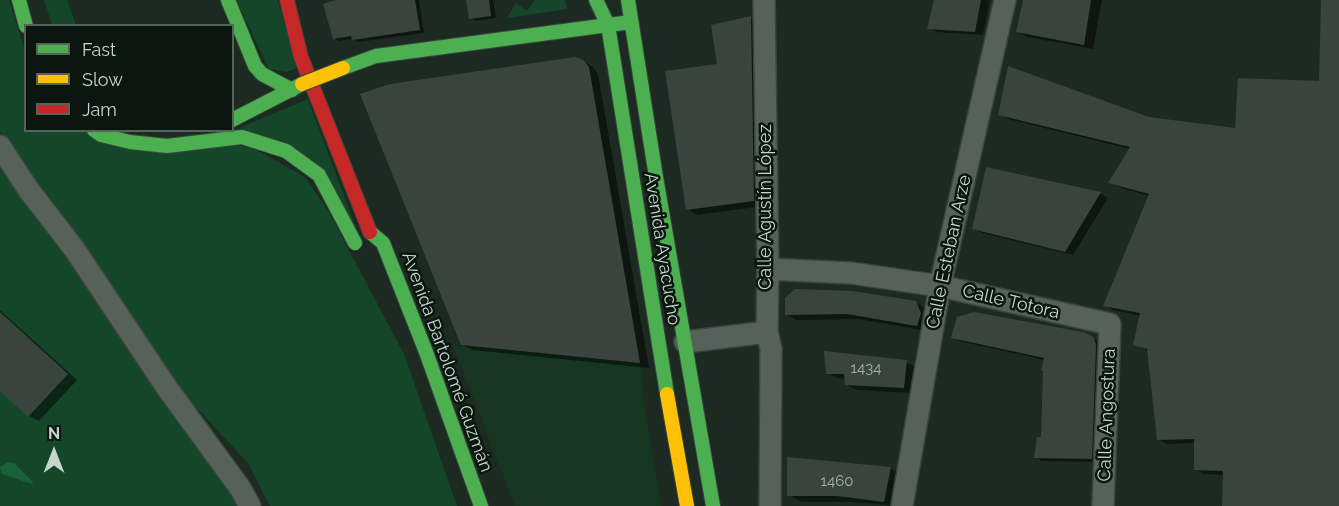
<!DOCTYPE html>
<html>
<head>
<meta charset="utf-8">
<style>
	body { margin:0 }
	#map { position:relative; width:1339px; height:506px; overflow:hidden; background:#1c2a21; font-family:Raleway,sans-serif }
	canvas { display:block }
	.legend { position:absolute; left:24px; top:24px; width:210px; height:108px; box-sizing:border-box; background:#0a160e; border:2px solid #55635a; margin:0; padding:8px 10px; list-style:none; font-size:18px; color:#c6d6cb }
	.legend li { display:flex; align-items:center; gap:12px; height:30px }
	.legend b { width:30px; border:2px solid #55635a }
	.north { position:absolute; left:24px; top:422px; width:60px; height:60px; -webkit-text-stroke:4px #0a160e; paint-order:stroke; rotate:0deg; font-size:16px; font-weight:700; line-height:24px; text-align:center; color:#c6d6cb }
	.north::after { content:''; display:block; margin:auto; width:21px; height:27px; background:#c6d6cb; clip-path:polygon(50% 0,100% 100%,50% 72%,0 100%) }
</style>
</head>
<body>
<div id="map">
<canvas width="1339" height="506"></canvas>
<ul class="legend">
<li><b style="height:8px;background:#4caf50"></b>Fast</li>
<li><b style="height:8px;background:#ffc107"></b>Slow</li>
<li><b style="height:8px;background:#c62828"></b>Jam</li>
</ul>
<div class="north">N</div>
</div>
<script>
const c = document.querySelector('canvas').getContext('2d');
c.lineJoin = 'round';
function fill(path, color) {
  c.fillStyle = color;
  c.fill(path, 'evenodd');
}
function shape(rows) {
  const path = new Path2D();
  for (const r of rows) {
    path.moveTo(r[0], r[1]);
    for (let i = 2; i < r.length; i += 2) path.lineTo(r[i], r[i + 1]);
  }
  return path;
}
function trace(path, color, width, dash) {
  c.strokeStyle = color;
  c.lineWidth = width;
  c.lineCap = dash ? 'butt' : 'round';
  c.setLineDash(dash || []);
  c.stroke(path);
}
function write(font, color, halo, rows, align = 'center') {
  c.font = font + ' Raleway,sans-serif';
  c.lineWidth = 5;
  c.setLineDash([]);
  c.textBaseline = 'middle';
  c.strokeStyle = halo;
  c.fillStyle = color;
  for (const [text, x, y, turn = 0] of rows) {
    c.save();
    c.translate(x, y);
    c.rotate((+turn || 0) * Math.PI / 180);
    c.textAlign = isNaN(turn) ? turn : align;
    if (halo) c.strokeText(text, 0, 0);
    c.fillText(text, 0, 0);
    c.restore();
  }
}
fill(shape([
	[453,345,640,363,646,418,661,506,515,506]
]), '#163622');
fill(shape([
	[0,0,9,0,25,51,26,130,81,131,251,147,305,177,328,211,404,354,457,506,270,506,248,463,181,391,19,163,0,131],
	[44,0,67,0,76,25,52,25],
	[236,0,278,0,296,68,287,72,269,69],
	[535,0,565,0,567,9,507,18,516,3,527,11],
	[308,99,357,231,325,169,239,128],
	[0,162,26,206,66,251,241,506,0,506]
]), '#14472a');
fill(shape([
	[8,462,14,463,33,482,32,484,2,474,0,467]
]), '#1a6039');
fill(shape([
	[341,0,419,0,424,33,358,42,353,39,339,41,334,38],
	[468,0,493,0,496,18,476,21,471,18],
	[935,0,990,0,983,35,937,32,929,28],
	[1024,0,1102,0,1093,49,1027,37,1017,31],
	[1322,0,1339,0,1339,506,1224,506,1224,475,1204,474,1195,469,1195,443,1167,444,1158,439,1149,351,1135,345,1141,316,1113,310,1105,305,1149,196,1118,187,1110,182,1130,149,1008,119,999,114,1148,118,1237,129,1320,82],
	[751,18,761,23,764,206,697,215,687,209,719,65,712,26],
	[583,61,593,67,598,74,649,368,472,350,462,344],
	[988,169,1101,194,1108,198,1073,255,982,233,974,229],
	[916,303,926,309,927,331,858,319,796,320,786,314],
	[0,310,77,380,39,421,29,416,0,389],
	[952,337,1093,338,1100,342,1098,462,1042,461,1035,457,1042,438,1045,360,959,341],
	[906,362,916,367,914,393,857,390,847,385,846,379,837,378,827,373],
	[890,468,903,476,897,506,851,502,802,502,789,495]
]), '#0007');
fill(shape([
	[336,0,415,0,420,30,352,40,351,36,333,39,323,4],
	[466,0,489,0,491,16,469,19],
	[934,0,981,0,975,32,927,29],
	[1023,0,1091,0,1084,45,1016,32],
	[1321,0,1339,0,1339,506,1222,506,1223,471,1194,470,1194,439,1157,440,1147,349,1133,345,1140,313,1103,306,1149,194,1108,183,1130,147,998,115,1008,66,1149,117,1235,128,1238,78,1319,81],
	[751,16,754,201,686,210,665,71,717,64,711,25],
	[575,57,583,60,589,67,640,363,461,345,360,94,390,84],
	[986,167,1101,192,1065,252,972,229],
	[795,289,853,291,916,301,921,313,917,326,847,314,785,315,785,298],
	[0,312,68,374,28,417,0,391],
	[974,312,1083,332,1094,337,1096,345,1092,459,1034,458,1037,437,1041,437,1043,371,1041,371,1044,358,951,338,957,317],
	[824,351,907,360,904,388,845,385,844,374,826,374],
	[787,457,891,467,884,502,837,496,787,496]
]), '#39443d');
const street = shape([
	[764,0,768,269,767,332,771,349,770,506],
	[0,146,28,189,75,250,167,388,240,488,250,506],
	[768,269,851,273,940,286,1110,324,1103,506],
	[685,342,767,332],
	[902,506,940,286,1005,0]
]);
const fast = shape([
	[19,0,26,26],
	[228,0,255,66,262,74,292,90],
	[596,0,608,25,667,394],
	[628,0,656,177,713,506],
	[343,68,376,56,631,22],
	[232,120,302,84],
	[94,130,101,135,130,142,167,146,242,137,286,151,319,175,355,243],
	[370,232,383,243,426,352,481,506]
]);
const slow = shape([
	[667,394,687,506]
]);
const jam = shape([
	[287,0,301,57,370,232]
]);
trace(street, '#38453d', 24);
trace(fast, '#38453d', 16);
trace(slow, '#38453d', 16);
trace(jam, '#38453d', 16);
trace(street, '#556159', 21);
trace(fast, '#4caf50', 14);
trace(slow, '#ffc107', 14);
trace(jam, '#c62828', 14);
const slowBridge = shape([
	[302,84,343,68]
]);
trace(slowBridge, '#38453d', 16, []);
trace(slowBridge, '#ffc107', 14);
write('15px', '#a3b2a8', null, [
	["1434",866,368],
	["1460",837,481]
]);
write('18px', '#c6d6cb', '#0a160e', [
	["Calle Agustín López",766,207,-90],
	["Avenida Ayacucho",662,249,81],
	["Calle Esteban Arze",949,252,-78],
	["Calle Totora",1011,302,13],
	["Avenida Bartolomé Guzmán",447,362,70],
	["Calle Angostura",1107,415,-88]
]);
</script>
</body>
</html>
